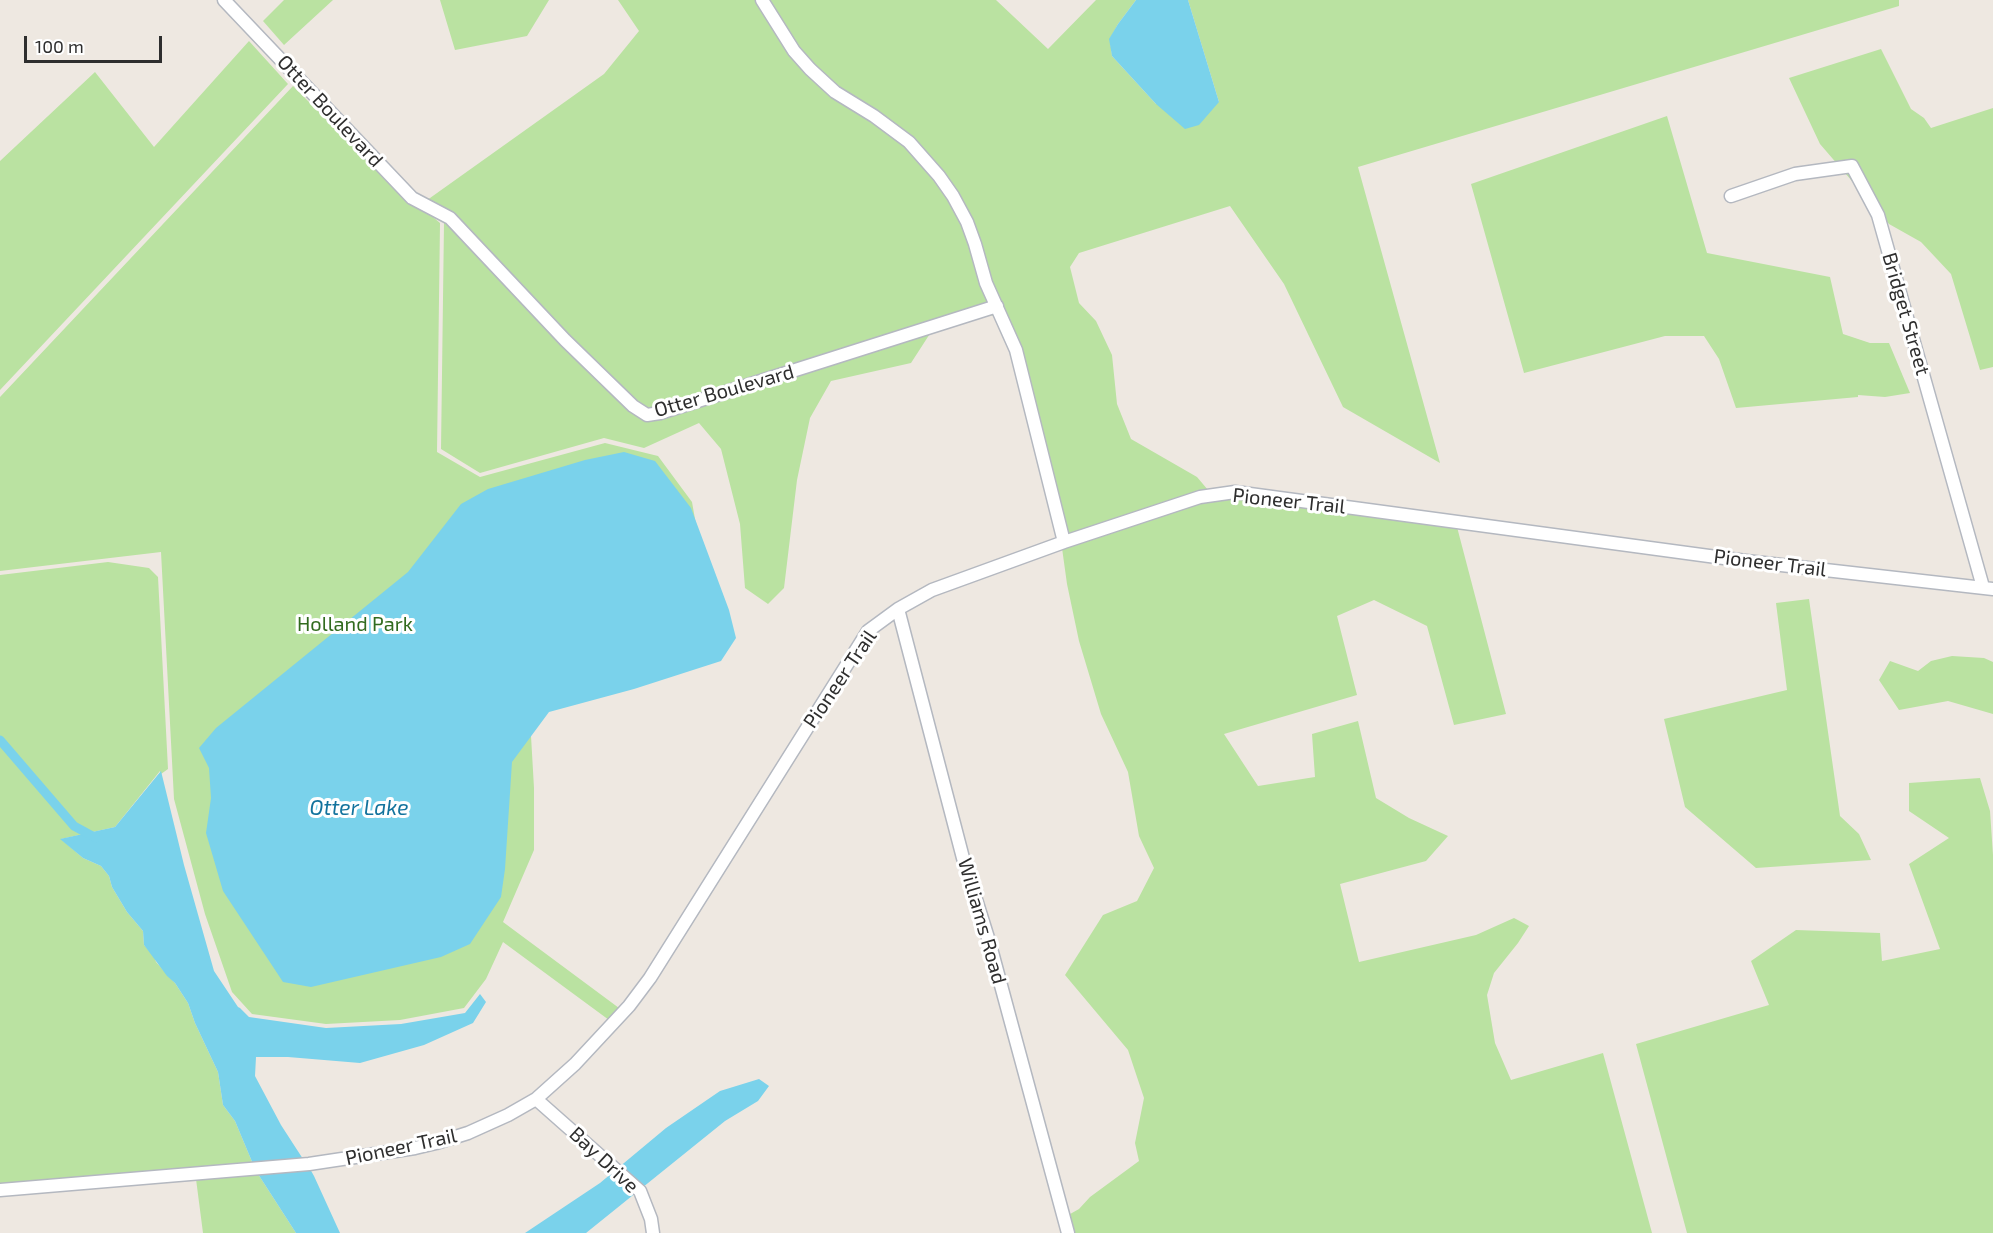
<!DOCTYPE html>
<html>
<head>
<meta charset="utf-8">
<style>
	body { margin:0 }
	#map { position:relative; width:1993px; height:1233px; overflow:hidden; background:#eee8e1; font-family:"Exo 2",sans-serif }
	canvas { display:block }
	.scale { position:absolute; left:24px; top:36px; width:138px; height:27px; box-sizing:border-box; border:3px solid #2e2e2e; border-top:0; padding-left:8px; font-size:18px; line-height:21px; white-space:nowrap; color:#2e2e2e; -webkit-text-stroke:4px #fff; paint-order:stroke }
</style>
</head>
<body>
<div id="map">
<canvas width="1993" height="1233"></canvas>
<div class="scale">100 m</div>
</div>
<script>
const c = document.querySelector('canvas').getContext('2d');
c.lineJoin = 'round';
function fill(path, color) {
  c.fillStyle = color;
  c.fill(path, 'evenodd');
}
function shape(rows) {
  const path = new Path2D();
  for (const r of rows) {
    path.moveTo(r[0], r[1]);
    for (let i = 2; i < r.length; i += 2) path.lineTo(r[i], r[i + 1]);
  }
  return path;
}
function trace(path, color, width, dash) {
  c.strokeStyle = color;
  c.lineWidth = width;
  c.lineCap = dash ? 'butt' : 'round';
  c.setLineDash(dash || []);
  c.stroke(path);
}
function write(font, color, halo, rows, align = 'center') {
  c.font = font + ' "Exo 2",sans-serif';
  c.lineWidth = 6;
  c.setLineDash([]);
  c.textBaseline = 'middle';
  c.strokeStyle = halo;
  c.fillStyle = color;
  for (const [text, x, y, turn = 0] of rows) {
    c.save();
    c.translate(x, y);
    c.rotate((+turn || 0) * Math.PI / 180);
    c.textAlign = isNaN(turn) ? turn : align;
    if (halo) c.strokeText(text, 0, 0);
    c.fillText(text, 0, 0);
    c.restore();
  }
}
fill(shape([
	[284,0,333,0,284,45,263,21],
	[440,0,549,0,527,36,455,50],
	[618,0,757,0,772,28,790,55,906,146,921,161,949,199,962,224,996,316,979,314,933,329,911,363,831,381,810,418,797,480,784,588,768,604,745,588,740,524,721,449,699,423,644,448,604,438,480,473,441,449,444,223,443,220,423,203,604,74,639,31],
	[767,0,996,0,1048,49,1096,0,1136,0,1118,24,1110,39,1112,56,1156,104,1219,102,1188,0,1899,0,1899,6,1358,167,1440,463,1343,407,1284,284,1230,206,1079,253,1070,267,1079,303,1096,321,1112,355,1117,404,1131,439,1197,477,1208,490,1067,535,1021,349,943,172,912,138,838,87,813,65,797,48],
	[249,41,288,84,0,390,0,161,95,72,154,147],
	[1881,49,1911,109,1924,118,1931,128,1993,108,1993,367,1980,370,1951,274,1921,242,1889,224,1820,144,1789,78],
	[293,86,374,167,440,223,437,452,480,477,605,443,658,456,692,502,717,644,529,701,534,788,534,850,503,922,619,1008,609,1020,503,942,486,979,464,1008,400,1020,326,1024,252,1014,232,992,205,914,174,799,161,552,0,571,0,397],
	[1667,116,1707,253,1830,277,1843,334,1870,343,1889,343,1910,393,1885,397,1858,395,1858,397,1736,408,1719,359,1704,336,1665,336,1524,373,1471,184],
	[1235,497,1457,527,1506,714,1454,725,1427,626,1374,600,1337,616,1357,695,1224,734,1258,786,1315,777,1312,734,1358,721,1376,798,1409,818,1448,836,1426,861,1340,884,1359,962,1476,935,1514,918,1529,926,1518,943,1494,973,1487,995,1495,1043,1511,1080,1603,1053,1652,1233,1067,1233,1063,1218,1079,1209,1090,1197,1139,1161,1135,1143,1144,1098,1128,1050,1065,975,1103,915,1137,901,1154,868,1139,836,1128,772,1101,714,1079,641,1067,584,1062,548,1202,502],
	[108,562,149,568,158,577,168,769,161,774,160,771,115,827,61,839,83,858,101,866,109,876,112,887,127,912,143,931,144,945,154,956,156,962,175,983,188,1003,195,1023,218,1072,223,1105,235,1121,253,1164,0,1185,0,575],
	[1809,599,1840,816,1859,834,1871,860,1756,868,1685,807,1664,719,1787,690,1776,603],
	[1952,656,1984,658,1993,662,1993,714,1948,701,1899,710,1879,680,1890,661,1918,671,1931,661],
	[1980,778,1990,811,1993,855,1993,1233,1687,1233,1636,1044,1769,1005,1751,961,1796,930,1880,933,1882,961,1940,949,1909,864,1949,838,1909,811,1909,783],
	[258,1174,296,1233,203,1233,196,1179]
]), '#bae2a1');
fill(shape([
	[1136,0,1188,0,1219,102,1199,125,1185,129,1156,104,1112,56,1109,39,1118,24],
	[624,452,655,461,691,508,729,610,736,638,721,661,634,689,549,712,512,762,505,869,501,897,470,944,441,957,311,987,283,982,223,891,206,833,211,798,209,768,199,748,216,728,408,572,461,504,488,489,585,460],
	[161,771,184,865,214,971,238,1007,240,1008,249,1017,326,1028,401,1024,465,1013,480,994,486,1002,473,1023,424,1045,360,1063,288,1057,256,1057,255,1076,281,1125,303,1159,253,1164,235,1121,223,1105,218,1072,195,1023,188,1003,175,983,167,976,144,945,143,931,127,912,112,887,109,876,101,866,83,858,60,839,115,827],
	[759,1079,769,1086,758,1101,725,1121,586,1233,525,1233,600,1183,666,1128,720,1091],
	[310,1169,314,1176,340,1233,296,1233,258,1174]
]), '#7ad2eb');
trace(shape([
	[0,740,74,826,96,838]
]), '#7ad2eb', 9);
const minor = shape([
	[224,0,412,198,450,218,565,340,633,406,647,415,660,413,997,306],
	[762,0,794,51,810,69,835,92,874,116,909,142,939,176,953,196,967,222,975,244,986,283,1016,350,1064,542],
	[1731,196,1795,174,1852,166,1878,215,1983,587],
	[898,609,963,858,989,941,1068,1233],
	[536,1099,640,1191,651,1219,653,1233],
	[0,1190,309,1164,415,1148,436,1143,468,1133,508,1115,536,1099,575,1064,629,1006,650,978,868,631,898,609,932,590,1064,542,1200,497,1235,492,1746,561,1993,589]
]);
trace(minor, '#b4b8c0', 15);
trace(minor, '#fff', 12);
write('20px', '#2e2e2e', '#fff', [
	["Otter Boulevard",330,111,47],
	["Bridget Street",1906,314,74],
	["Otter Boulevard",724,391,-16],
	["Pioneer Trail",1289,501,6],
	["Pioneer Trail",1770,563,7],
	["Pioneer Trail",840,679,-56],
	["Williams Road",982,921,74],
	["Pioneer Trail",401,1147,-12],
	["Bay Drive",604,1160,43]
]);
write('20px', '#316b1e', '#fff', [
	["Holland Park",355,624]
]);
write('italic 21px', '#13739d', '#fff', [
	["Otter Lake",359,808]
]);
</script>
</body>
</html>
